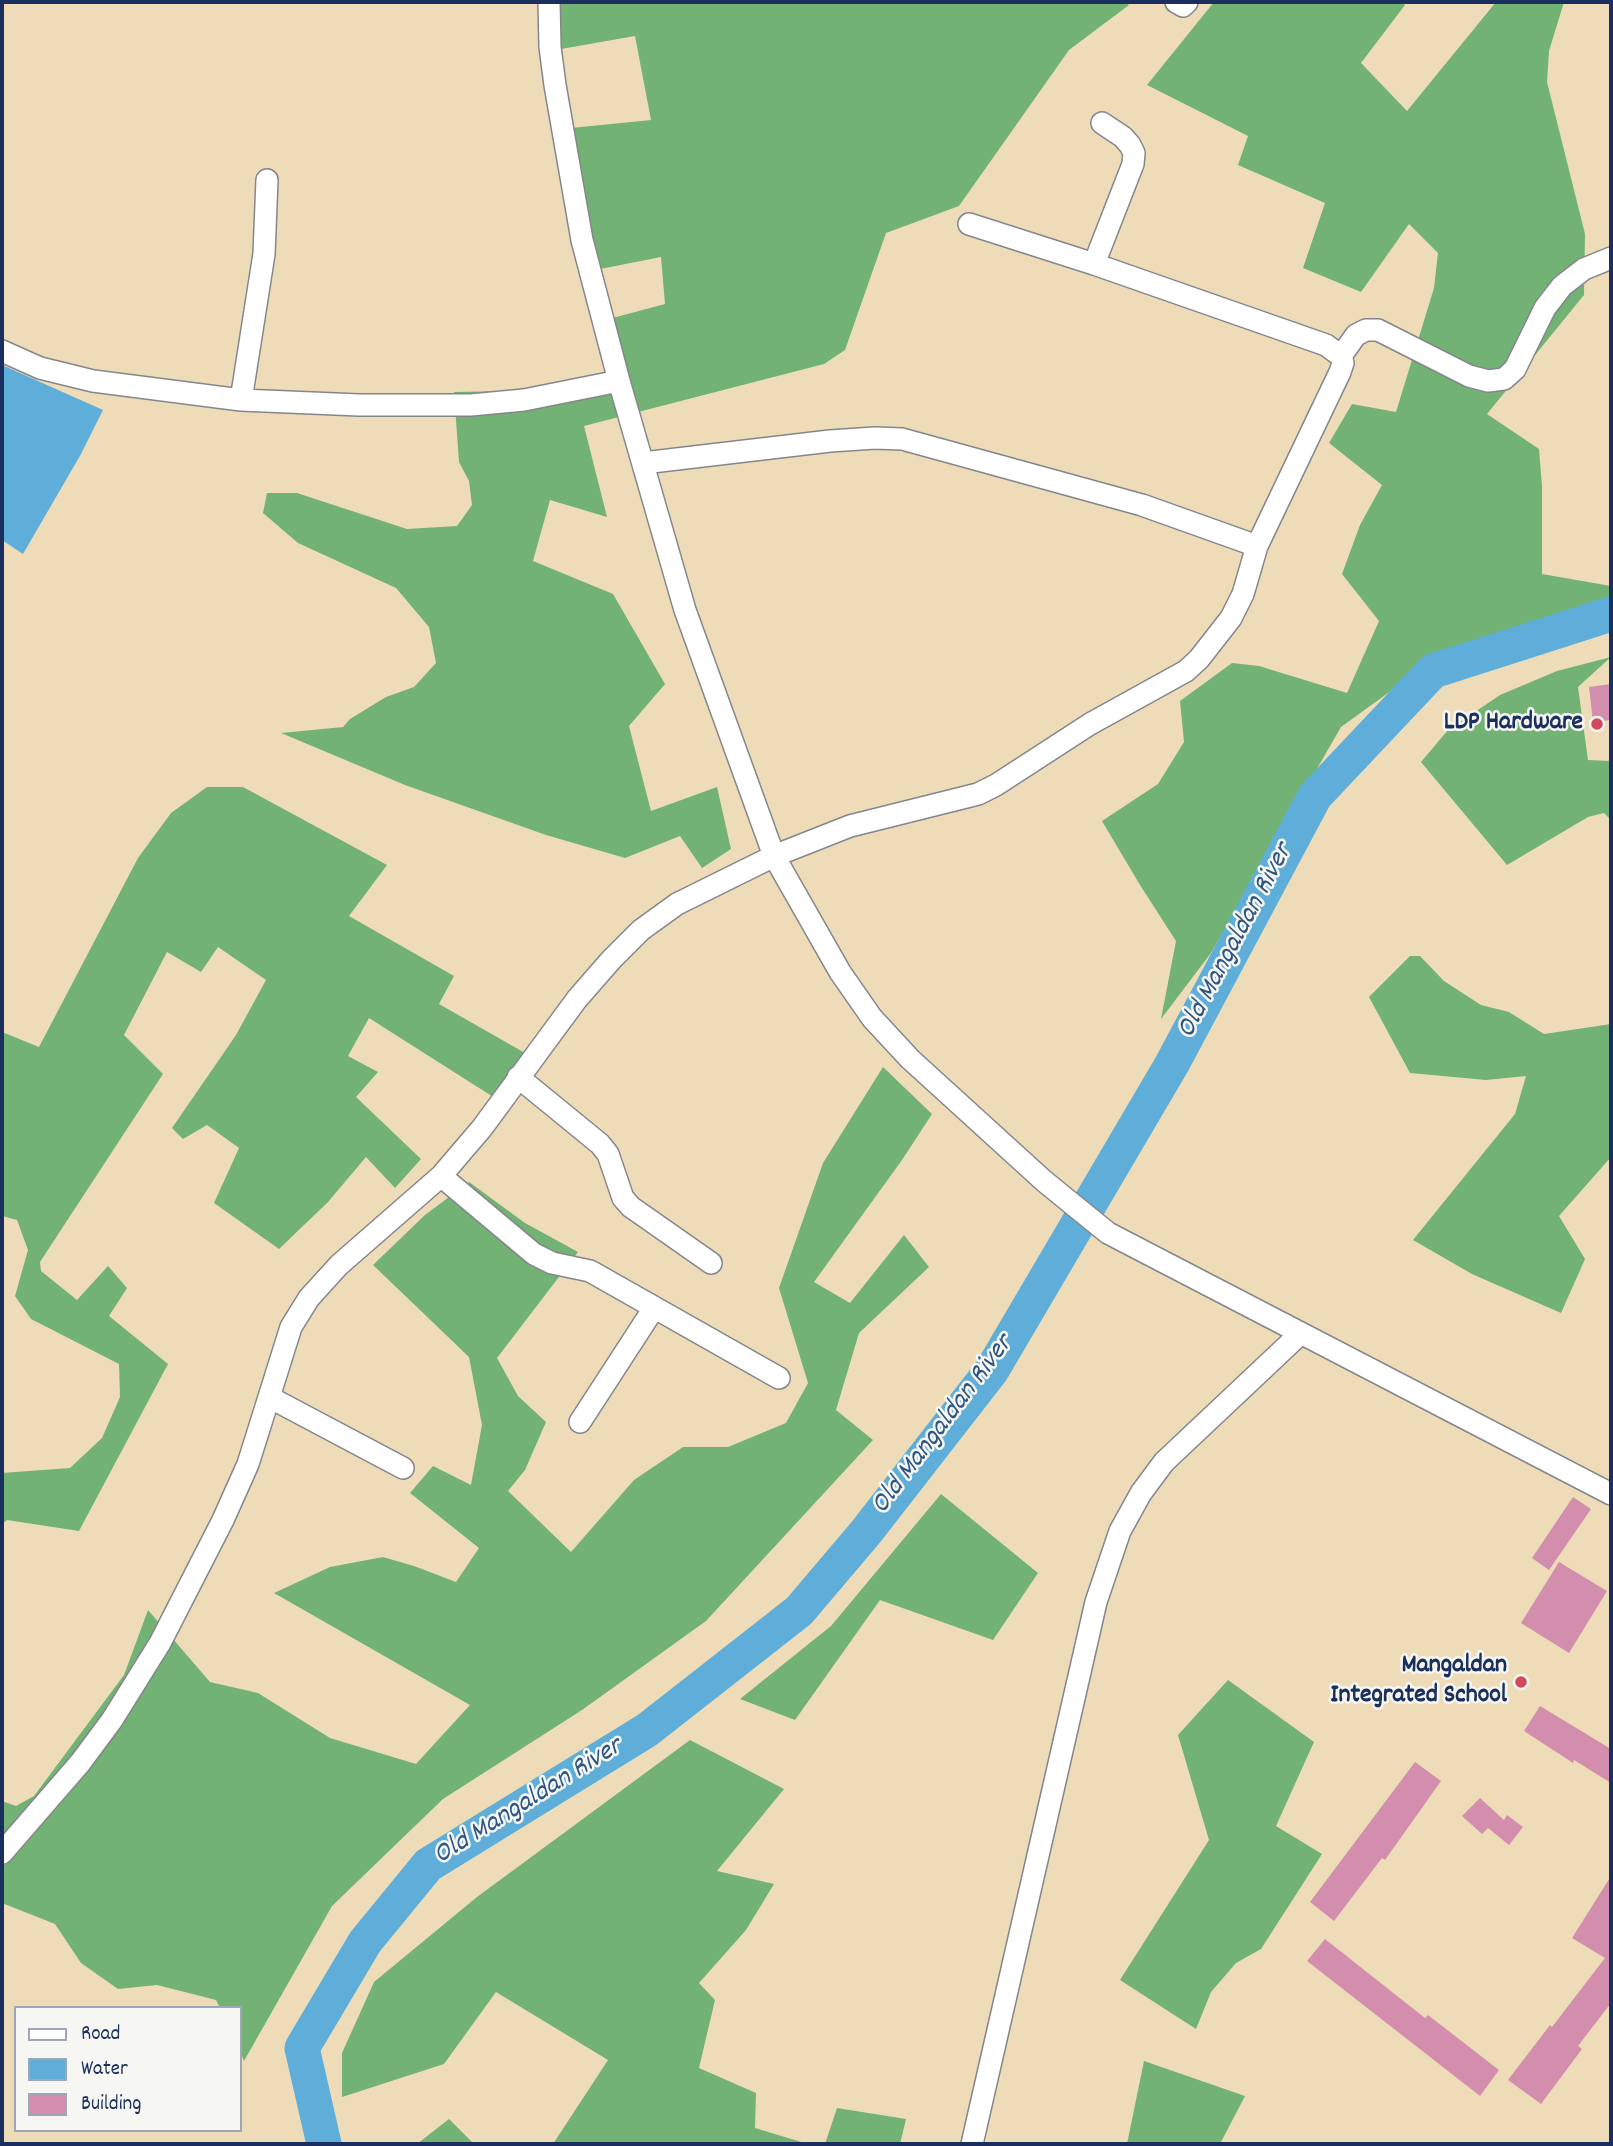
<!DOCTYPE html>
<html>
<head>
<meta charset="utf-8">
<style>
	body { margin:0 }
	#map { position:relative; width:1613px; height:2146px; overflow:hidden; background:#eedcb9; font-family:Dekko,sans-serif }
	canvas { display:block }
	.frame { position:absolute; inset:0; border:4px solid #1b2f5e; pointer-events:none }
	.legend { position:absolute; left:14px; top:2006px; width:228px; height:126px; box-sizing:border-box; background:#f6f6f2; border:2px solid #9ea6b7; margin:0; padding:9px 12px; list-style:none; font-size:21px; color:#1b2f5e }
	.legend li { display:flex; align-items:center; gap:14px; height:35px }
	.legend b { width:35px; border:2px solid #9ea6b7 }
</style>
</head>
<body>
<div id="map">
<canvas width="1613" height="2146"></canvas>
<div class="frame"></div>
<ul class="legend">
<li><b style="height:9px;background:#fff"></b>Road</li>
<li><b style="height:19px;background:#5eaed9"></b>Water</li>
<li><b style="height:19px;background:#d38eae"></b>Building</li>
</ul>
</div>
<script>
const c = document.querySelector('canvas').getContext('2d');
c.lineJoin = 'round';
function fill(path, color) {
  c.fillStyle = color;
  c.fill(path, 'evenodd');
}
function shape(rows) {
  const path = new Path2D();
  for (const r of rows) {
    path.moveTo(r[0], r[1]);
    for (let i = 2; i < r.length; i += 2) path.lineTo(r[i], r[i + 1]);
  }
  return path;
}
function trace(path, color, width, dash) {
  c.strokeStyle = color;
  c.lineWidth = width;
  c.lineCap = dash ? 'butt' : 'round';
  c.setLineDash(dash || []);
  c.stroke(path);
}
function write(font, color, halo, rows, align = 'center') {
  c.font = font + ' Dekko,sans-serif';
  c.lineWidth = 5;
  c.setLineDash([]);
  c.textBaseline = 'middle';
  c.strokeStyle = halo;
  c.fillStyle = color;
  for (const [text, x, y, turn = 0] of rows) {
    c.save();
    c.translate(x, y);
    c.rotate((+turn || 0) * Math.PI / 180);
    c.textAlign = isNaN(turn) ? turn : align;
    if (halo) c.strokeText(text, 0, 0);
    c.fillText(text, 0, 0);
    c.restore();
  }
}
fill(shape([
	[543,2,1124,2,1129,5,1069,50,959,206,886,233,845,350,824,364,584,426,607,517,550,500,533,561,613,594,665,684,629,726,651,811,717,787,731,849,702,868,680,836,625,858,546,835,405,785,281,733,343,727,350,719,386,697,414,687,436,663,429,627,396,588,298,543,263,513,267,493,297,493,407,529,457,526,472,505,469,481,459,462,454,392,514,391,610,377,594,323,665,304,661,257,580,273,570,199,551,130,651,120,635,36,544,52],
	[1214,2,1402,2,1405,5,1361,63,1407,111,1496,2,1564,2,1549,51,1547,82,1585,234,1584,295,1487,414,1539,449,1542,486,1542,574,1611,586,1611,604,1565,613,1435,659,1341,727,1211,953,1161,1019,1176,941,1140,885,1102,821,1158,784,1184,742,1180,701,1232,663,1259,666,1347,693,1379,621,1342,574,1360,525,1382,485,1329,443,1352,404,1396,412,1434,288,1438,253,1409,224,1361,292,1303,268,1325,203,1238,165,1248,136,1147,85],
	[1611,657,1578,687,1588,760,1611,761,1611,820,1604,813,1588,817,1507,865,1421,762,1448,730,1500,695,1557,671],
	[207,787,243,787,387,865,349,916,454,976,439,1004,539,1061,509,1107,369,1018,348,1056,378,1072,356,1097,421,1159,395,1188,366,1157,328,1202,279,1249,214,1203,239,1148,207,1125,183,1139,172,1128,236,1035,266,980,218,947,201,972,167,952,124,1035,163,1074,40,1262,41,1271,77,1300,108,1266,127,1288,109,1316,168,1364,79,1531,7,1520,2,1524,2,1473,70,1468,102,1438,120,1397,119,1364,31,1319,15,1296,28,1250,17,1220,2,1216,2,1032,39,1047,138,858,171,813],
	[1410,956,1420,956,1444,981,1481,1005,1509,1012,1544,1034,1611,1024,1611,1157,1559,1216,1585,1259,1561,1313,1472,1274,1413,1240,1515,1114,1526,1076,1486,1080,1410,1073,1369,997],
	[883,1067,932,1114,902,1160,814,1282,850,1303,904,1235,929,1267,859,1333,836,1410,873,1440,706,1621,582,1710,443,1799,332,1906,244,2061,240,2051,240,2008,220,2008,216,2000,157,1985,118,1989,81,1963,55,1924,2,1903,2,1801,16,1806,34,1796,124,1675,148,1610,210,1682,258,1693,330,1738,416,1764,470,1705,274,1593,330,1567,383,1557,414,1566,456,1582,479,1548,410,1493,433,1466,471,1485,482,1425,469,1357,373,1265,425,1215,469,1182,525,1223,578,1252,497,1358,518,1396,546,1422,525,1470,508,1491,571,1552,634,1480,683,1447,728,1447,786,1423,808,1383,779,1288,823,1163],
	[941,1494,1038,1573,993,1640,880,1600,795,1720,740,1699,831,1626],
	[1228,1680,1314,1742,1276,1826,1322,1854,1261,1949,1236,1963,1211,1992,1196,2029,1120,1980,1209,1840,1178,1735],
	[690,1740,784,1789,717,1871,774,1884,746,1930,699,1983,715,2000,699,2068,756,2093,755,2128,808,2144,553,2144,608,2060,496,1992,444,2064,342,2097,342,2053,374,1982,477,1897],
	[1144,2061,1245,2096,1220,2144,1127,2144],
	[837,2108,906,2119,900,2144,825,2144],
	[449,2119,474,2144,417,2144]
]), '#72b274');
fill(shape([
	[2,365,103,410,81,454,23,554,2,540]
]), '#5eaed9');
trace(shape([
	[324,2144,302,2048,365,1942,428,1865,647,1730,799,1611,866,1532,992,1370,1172,1064,1315,796,1433,671,1611,614]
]), '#5eaed9', 35);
fill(shape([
	[1611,684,1611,720,1593,722,1589,687],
	[1573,1497,1591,1509,1549,1570,1532,1558],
	[1559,1562,1607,1591,1569,1653,1521,1623],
	[1540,1706,1611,1749,1611,1783,1574,1760,1573,1763,1524,1731],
	[1415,1762,1441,1781,1385,1860,1382,1858,1334,1921,1310,1902],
	[1480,1798,1504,1820,1507,1815,1523,1827,1509,1845,1488,1828,1482,1834,1462,1816],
	[1611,1876,1611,2003,1578,2046,1582,2049,1541,2104,1508,2080,1550,2025,1552,2027,1605,1958,1572,1938],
	[1325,1939,1425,2018,1428,2015,1499,2070,1480,2096,1307,1961]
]), '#d38eae');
const minor = shape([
	[549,2,550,47,555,85,582,240,619,381,685,610,774,856,840,972,872,1018,910,1059,1044,1181,1108,1233,1611,1494],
	[1176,2,1183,6,1187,2],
	[1094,264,1133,164,1134,153,1130,145,1123,137,1102,123],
	[2,351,40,368,93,381,241,400,359,405,471,405,524,400,619,381],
	[1341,356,1356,335,1366,330,1378,330,1469,376,1488,381,1504,379,1515,369,1545,308,1562,286,1584,269,1611,258],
	[241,400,264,254,267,180],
	[643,463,830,441,875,438,902,439,1142,505,1257,546],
	[518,1077,600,1144,608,1154,623,1198,631,1207,711,1263],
	[441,1176,534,1254,552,1263,590,1271,779,1378],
	[269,1397,403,1468],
	[580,1422,654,1308],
	[2,1853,80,1763,112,1720,160,1643,223,1520,248,1464,291,1327,309,1298,339,1265,441,1176,482,1128,577,999,611,960,641,930,677,904,774,856,850,826,978,794,996,785,1090,724,1186,671,1199,659,1231,618,1243,594,1257,546,1340,372,1343,363,1341,356,1326,345,1094,264,969,224],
	[972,2144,1096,1602,1120,1531,1141,1493,1164,1462,1301,1333]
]);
trace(minor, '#84868c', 24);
trace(minor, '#fff', 21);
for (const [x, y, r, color] of [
	[1597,724,7,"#d1495b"],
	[1521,1682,7,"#d1495b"]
]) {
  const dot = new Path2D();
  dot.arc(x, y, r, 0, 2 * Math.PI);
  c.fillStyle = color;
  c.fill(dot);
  trace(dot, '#f6f6f2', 2.5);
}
write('bold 26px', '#1b2f5e', '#f6f6f2', [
	["LDP Hardware",1583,724],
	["Mangaldan",1507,1667],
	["Integrated School",1507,1697]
], 'right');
write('italic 28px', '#2f5583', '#f6f6f2', [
	["Old Mangaldan River",1237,942,-62],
	["Old Mangaldan River",944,1426,-53],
	["Old Mangaldan River",529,1803,-32]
]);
</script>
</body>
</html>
